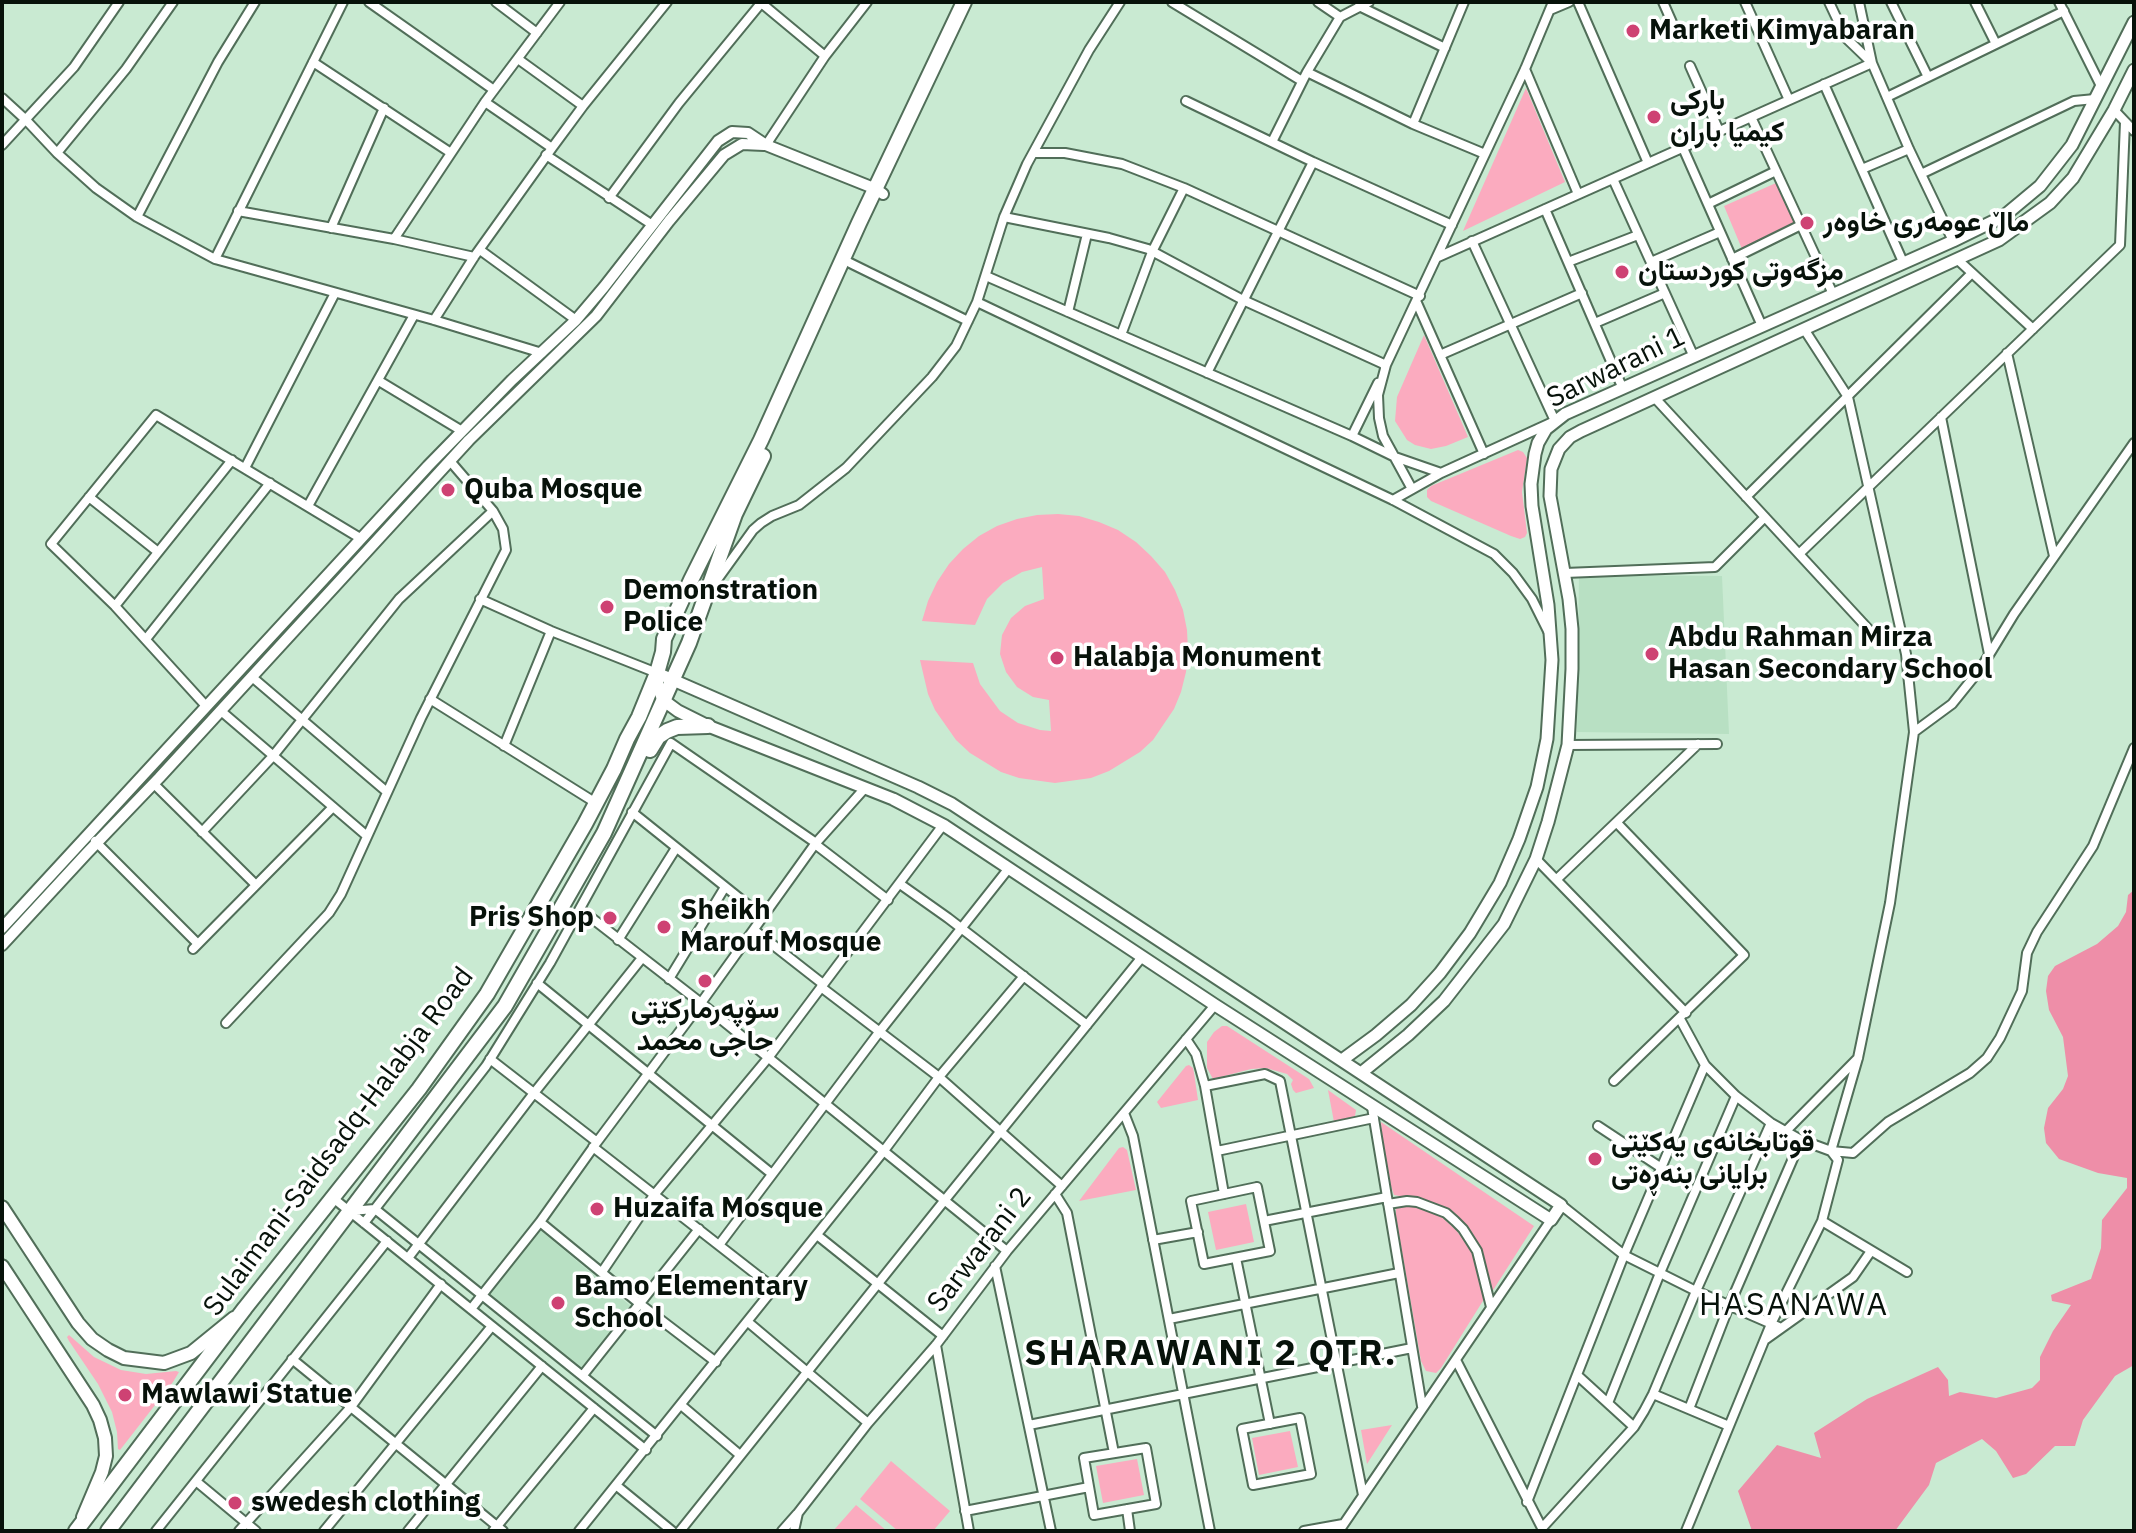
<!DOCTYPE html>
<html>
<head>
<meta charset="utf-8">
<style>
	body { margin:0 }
	#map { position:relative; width:2136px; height:1533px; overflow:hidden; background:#c9ead2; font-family:"IBM Plex Sans",sans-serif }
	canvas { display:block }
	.frame { position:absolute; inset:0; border:4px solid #07120a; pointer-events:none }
</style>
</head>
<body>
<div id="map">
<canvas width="2136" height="1533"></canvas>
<div class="frame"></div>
</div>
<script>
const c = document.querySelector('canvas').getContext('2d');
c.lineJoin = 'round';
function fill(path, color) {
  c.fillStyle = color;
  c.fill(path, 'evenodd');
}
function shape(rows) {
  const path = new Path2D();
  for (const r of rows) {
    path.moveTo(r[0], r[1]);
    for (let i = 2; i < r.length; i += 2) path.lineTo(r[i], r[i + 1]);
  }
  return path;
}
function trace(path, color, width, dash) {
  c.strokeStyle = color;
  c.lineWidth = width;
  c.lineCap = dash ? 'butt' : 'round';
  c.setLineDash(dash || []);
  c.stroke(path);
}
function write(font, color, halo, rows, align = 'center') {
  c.font = font + ' "IBM Plex Sans",Vazirmatn,sans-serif';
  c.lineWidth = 7;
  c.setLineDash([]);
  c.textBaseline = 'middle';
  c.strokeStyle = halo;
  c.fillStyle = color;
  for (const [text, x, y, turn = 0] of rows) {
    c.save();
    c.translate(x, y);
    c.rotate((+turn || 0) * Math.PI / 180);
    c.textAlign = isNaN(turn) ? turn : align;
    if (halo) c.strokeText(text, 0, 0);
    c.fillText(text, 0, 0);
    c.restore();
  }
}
fill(shape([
	[1579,575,1722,576,1729,734,1577,732],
	[540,1230,633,1308,575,1376,483,1299]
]), '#b8e0c3');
fill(shape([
	[1526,88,1565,182,1463,231],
	[1776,183,1796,224,1742,249,1724,206],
	[1424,335,1468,437,1446,446,1431,449,1415,445,1407,440,1395,421,1397,397],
	[1518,450,1523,452,1527,458,1522,492,1527,533,1525,537,1520,539,1511,536,1431,501,1427,497,1427,490,1431,486],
	[1058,514,1079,516,1099,522,1118,530,1136,542,1151,556,1165,572,1175,590,1183,610,1187,630,1188,651,1186,672,1181,692,1174,709,1153,740,1140,752,1109,771,1091,778,1055,783,1019,778,1001,772,970,753,956,740,935,710,928,694,920,660,973,663,980,684,1000,711,1018,723,1040,730,1051,731,1049,700,1033,697,1017,687,1006,672,1000,654,1002,635,1011,618,1025,606,1044,599,1042,567,1022,572,1003,583,987,599,975,625,922,621,928,601,937,582,949,564,963,549,979,536,997,526,1017,519,1037,515],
	[1222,1026,1227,1026,1309,1079,1314,1088,1296,1093,1293,1090,1291,1084,1293,1080,1287,1074,1266,1068,1251,1069,1213,1079,1207,1068,1207,1042,1214,1032],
	[1189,1065,1193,1068,1194,1073,1198,1100,1161,1108,1157,1102,1186,1066],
	[1328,1090,1356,1110,1355,1116,1334,1122],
	[1381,1122,1534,1226,1490,1295,1480,1251,1474,1238,1462,1221,1444,1207,1424,1200,1394,1195,1391,1186,1383,1145],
	[1123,1147,1127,1150,1136,1190,1079,1201,1119,1148],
	[1246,1204,1254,1242,1216,1250,1208,1212],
	[1399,1204,1415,1205,1443,1218,1456,1230,1469,1247,1479,1268,1486,1296,1441,1368,1436,1373,1426,1371,1421,1361,1396,1217,1396,1207],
	[69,1335,94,1357,121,1370,146,1374,176,1371,179,1372,173,1382,120,1450,118,1449,117,1432,112,1412,98,1384,69,1341,67,1337],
	[1392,1425,1367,1464,1361,1430],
	[1290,1431,1298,1467,1259,1475,1252,1438],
	[1137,1459,1144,1495,1103,1503,1096,1466],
	[891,1461,950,1511,933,1531,898,1531,860,1499],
	[856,1505,887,1531,833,1531]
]), '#fbabbf');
fill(shape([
	[2134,890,2134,1365,2115,1376,2083,1420,2075,1446,2055,1446,2026,1474,2013,1478,1996,1451,1982,1439,1936,1463,1929,1485,1895,1531,1752,1531,1738,1491,1777,1445,1821,1458,1814,1433,1867,1399,1938,1367,1948,1380,1949,1396,1960,1392,1996,1398,2032,1388,2040,1380,2040,1357,2053,1331,2071,1305,2052,1301,2051,1295,2091,1279,2101,1248,2102,1220,2127,1188,2127,1178,2098,1173,2059,1159,2046,1143,2044,1128,2048,1108,2063,1089,2068,1076,2063,1037,2049,1010,2046,991,2048,976,2055,966,2097,944,2118,926,2126,912,2128,895]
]), '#ee8ea8');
const minor = shape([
	[369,2,494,90],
	[496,2,537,33],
	[760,2,825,56],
	[1172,2,1302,81],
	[1318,2,1340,17],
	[1578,2,1648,163],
	[1663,2,1678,36],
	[1745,2,1789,100],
	[1859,2,1872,63,1909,149,1953,241],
	[1891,2,1928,77],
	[1975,2,1996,44],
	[2059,2,2101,86],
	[1359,6,1445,48],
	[1550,10,1569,2],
	[518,59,583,106],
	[313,62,451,153],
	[1690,66,1719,131],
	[1525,69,1578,194],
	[1307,72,1413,124,1485,154],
	[1824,84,1903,262],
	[1887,97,2064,11],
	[2,98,26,120,57,153,96,188,137,217,215,259,434,320,542,353],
	[1186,101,1313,162,1452,225],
	[485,102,552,148],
	[2114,110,2134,131],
	[1751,117,1833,294],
	[1413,124,1464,2],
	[1272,142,1307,72,1340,17,1369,2],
	[2,145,74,67,119,2],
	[766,145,825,56,867,2],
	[1683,148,1762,326],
	[57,153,126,69,173,2],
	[1034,153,1065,153,1122,164,1184,188,1420,296],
	[546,155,651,224],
	[1862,169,1909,149],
	[1921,174,2074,101,2095,99],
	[1613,179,1694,357],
	[609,198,679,103,762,2],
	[1708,204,1776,171],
	[1545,209,1623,389],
	[238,211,394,239,474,257],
	[137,217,218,62,255,2],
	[1004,217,1109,238,1148,249,1243,300,1386,365,1378,395,1379,418,1383,436,1412,489],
	[331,228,384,108],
	[394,239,485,102,560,2],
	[480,250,576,320],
	[1438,257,1872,63,1846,38,1829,2],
	[215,259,343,2],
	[1732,259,1801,225],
	[1958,260,2033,329],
	[1568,262,1638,235],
	[1651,262,1720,232],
	[850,263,968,321],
	[986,276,1352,436,1395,457,1441,473],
	[977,302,1393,500,1494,554,1513,573,1532,599,1548,631],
	[1417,303,1484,454],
	[1068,312,1087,234],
	[434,320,474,257,552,148,583,106,667,2],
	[1595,323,1665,293],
	[1121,335,1152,252,1184,188],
	[2007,353,2054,556],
	[1440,355,1582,293],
	[1385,367,1525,69,1553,2],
	[1207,373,1313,162],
	[379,381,462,431],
	[1654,397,1872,633],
	[1941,417,1989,654],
	[1352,436,1378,383],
	[245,468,335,293],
	[89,497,158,552],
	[1746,497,1972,273],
	[1393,500,1441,473,1555,421,1472,241],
	[308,506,414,315],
	[1799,554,2120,245,2125,122],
	[1565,573,1715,567,1765,517],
	[717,580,753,530,761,523,772,516,799,505,846,468,932,377,956,346,977,302,1004,217,1027,164,1089,50,1120,2],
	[480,599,551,631,657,673],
	[115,606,232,460],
	[146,639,270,483],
	[252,677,387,792],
	[430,699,596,803],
	[206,706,115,606,51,544,156,415,360,538],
	[221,711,367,836],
	[1914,732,1952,704,1981,668,2014,614,2134,443],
	[1568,745,1717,744],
	[504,746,551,631],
	[154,784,256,885],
	[632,812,763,917],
	[202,832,273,756,399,599,493,511],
	[95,841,198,944],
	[815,844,888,900],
	[1536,859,1686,1013],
	[1557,879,1698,744],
	[900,884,948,918,1087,1025],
	[580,909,701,1003,1007,1251],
	[754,930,823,984],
	[618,940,676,848],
	[193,949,333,807],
	[669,979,725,887],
	[537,983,772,1174],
	[821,987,939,1077,1062,1186],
	[1680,1019,1705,1065,1736,1096,1771,1123,1801,1140,1831,1151,1853,1153,1888,1122,1970,1073,1987,1058,2000,1038,2022,991,2027,953,2037,932,2093,846,2134,748],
	[226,1023,329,913,341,894,421,718,506,550,503,529,493,511,450,461],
	[1186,1039,1196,1054,1205,1086,1224,1194],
	[490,1059,597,1142],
	[1614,1081,1744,955,1617,823],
	[1205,1086,1265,1074,1280,1081,1363,1495],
	[1372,1107,1422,1406],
	[1124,1113,1133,1136,1210,1531],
	[1598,1126,1660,1167],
	[1785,1132,1858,1058],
	[593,1147,775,1289],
	[1217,1151,1374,1118],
	[1257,1187,1270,1251,1204,1264,1191,1201,1257,1187],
	[1055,1194,1067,1213,1114,1453],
	[333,1198,646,1450],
	[1388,1204,1407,1201,1417,1202,1446,1213,1455,1221,1463,1229,1477,1251,1491,1307],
	[1561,1205,1624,1255,1696,1291,1781,1328],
	[350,1211,375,1209,657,1436],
	[1264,1221,1387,1197],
	[1822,1221,1907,1272],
	[540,1222,640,1304,716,1362],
	[364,1223,486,1066,550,963,671,743,816,843],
	[817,1235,943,1336],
	[1153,1240,1198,1232],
	[719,1245,880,1031,1009,868],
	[408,1258,534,1093,642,958],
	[1236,1258,1270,1424],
	[995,1266,1051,1531],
	[602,1272,654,1195,768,1058,943,825],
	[471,1309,540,1222,597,1142,701,1003,815,844,865,788],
	[1169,1319,1399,1273],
	[748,1322,868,1423],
	[1766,1339,1853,1277,1871,1251],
	[936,1345,969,1531],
	[292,1359,503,1531],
	[1456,1360,1543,1530],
	[583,1375,699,1229],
	[1577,1375,1634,1427],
	[1653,1394,1729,1426],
	[1608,1403,1660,1273,1736,1096],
	[681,1405,740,1455],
	[1689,1409,1729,1306,1801,1140],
	[1300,1418,1311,1474,1253,1485,1242,1429,1300,1418],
	[1029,1425,1412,1348],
	[1146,1448,1156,1504,1094,1515,1084,1458,1146,1448],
	[197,1482,256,1531],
	[617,1486,672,1531],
	[1527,1502,1624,1255,1705,1065],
	[1127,1509,1130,1531],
	[965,1511,1089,1487],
	[1542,1528,1634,1427,1644,1411,1653,1394,1696,1291,1771,1123],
	[156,1531,387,1241],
	[239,1531,351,1407,441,1284],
	[324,1531,492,1326],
	[408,1531,542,1366],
	[493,1531,594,1408],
	[579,1531,883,1152,939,1077,1024,976],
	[680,1531,944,1201,1142,957],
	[782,1531,797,1514],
	[794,1531,798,1513,868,1423,936,1345,1007,1251,1215,1005],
	[1304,1531,1343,1524],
	[1339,1531,1551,1220],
	[1686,1531,1771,1324,1822,1221,1838,1160,1831,1151,1858,1058,1890,903,1914,732,1906,654,1848,397,1804,329]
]);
const tertiary = shape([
	[2,928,428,466,512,380,576,320,604,287,718,141,732,132,748,133,766,145,876,189,883,194],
	[2,945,87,853,159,778,469,440,596,316,669,221,724,155,742,144,764,145]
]);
const secondary = shape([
	[657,673,918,787,952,804,1561,1205,1551,1220,1215,1005,945,826,893,799,708,726,678,711,663,700,658,687,657,673],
	[1342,1060,1376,1035,1411,1005,1440,973,1470,933,1500,883,1519,839,1537,787,1547,739,1552,660,1548,605,1532,506,1531,484,1535,454,1538,443,1546,429,1565,414,1953,241,2004,216,2040,186,2072,145,2134,22],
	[1361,1073,1408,1035,1444,1001,1504,924,1536,859,1548,822,1568,745,1572,669,1572,629,1569,599,1550,496,1551,469,1559,449,1570,437,1581,431,1999,240,2050,203,2073,178,2114,110,2134,70]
]);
const primary = shape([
	[2,1207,78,1323,92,1339,108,1350,124,1358,164,1363,191,1353,234,1318],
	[2,1266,93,1405,100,1420,105,1438,106,1456,102,1472,83,1517]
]);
const trunk = shape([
	[650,750,658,737,667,731,677,727,708,726],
	[76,1531,245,1308,419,1089,487,994,585,824,614,769,627,739,639,717,657,673,663,652,664,639,691,580,761,440,859,223,964,2],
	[108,1531,505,1006,604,833,689,643,735,514,763,456]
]);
trace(minor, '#516e59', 12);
trace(tertiary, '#516e59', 14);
trace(secondary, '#516e59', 15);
trace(primary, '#516e59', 16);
trace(trunk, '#516e59', 18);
trace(minor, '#fff', 8);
trace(tertiary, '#fff', 10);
trace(secondary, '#fff', 11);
trace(primary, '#fff', 12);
trace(trunk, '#fff', 14);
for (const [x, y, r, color] of [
	[1633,31,8,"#ce4273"],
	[1654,117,8,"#ce4273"],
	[1807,223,8,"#ce4273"],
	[1622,272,8,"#ce4273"],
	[448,490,8,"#ce4273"],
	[607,607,8,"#ce4273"],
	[1652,654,8,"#ce4273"],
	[1057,658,8,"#ce4273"],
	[610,918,8,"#ce4273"],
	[664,927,8,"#ce4273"],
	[705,981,8,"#ce4273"],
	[1595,1159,8,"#ce4273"],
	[597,1209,8,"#ce4273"],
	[558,1303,8,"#ce4273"],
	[125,1395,8,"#ce4273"],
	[235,1503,8,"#ce4273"]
]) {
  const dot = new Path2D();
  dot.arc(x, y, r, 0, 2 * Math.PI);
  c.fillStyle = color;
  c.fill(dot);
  trace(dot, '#fff', 3);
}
write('bold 28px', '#07120a', '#fff', [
	["Marketi Kimyabaran",1649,31],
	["باركى",1670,101],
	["كيميا باران",1670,133],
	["ماڵ عومەری خاوەر",1823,223],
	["مزگەوتی کوردستان",1638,272],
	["Quba Mosque",464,490],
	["Demonstration",623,591],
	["Police",623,623],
	["Abdu Rahman Mirza",1668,638],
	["Hasan Secondary School",1668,670],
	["Halabja Monument",1073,658],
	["Sheikh",680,911],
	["Marouf Mosque",680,943],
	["Pris Shop",594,918,"right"],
	["سۆپەرمارکێتی",705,1010,"center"],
	["حاجی محمد",705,1042,"center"],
	["قوتابخانەی یەکێتی",1611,1143],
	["برایانی بنەڕەتی",1611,1175],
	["Huzaifa Mosque",613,1209],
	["Bamo Elementary",574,1287],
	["School",574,1319],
	["Mawlawi Statue",141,1395],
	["swedesh clothing",251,1503]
], 'left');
write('28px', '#07120a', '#fff', [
	["Sarwarani 1",1616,368,-26],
	["Sulaimani-Saidsadq-Halabja Road",339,1142,-53],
	["Sarwarani 2",980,1250,-52]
]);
c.letterSpacing = '2px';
write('32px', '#07120a', '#fff', [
	["HASANAWA",1794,1306]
]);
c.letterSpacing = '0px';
c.letterSpacing = '2px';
write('bold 36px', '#07120a', '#fff', [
	["SHARAWANI 2 QTR.",1211,1355]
]);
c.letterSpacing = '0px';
</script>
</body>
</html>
